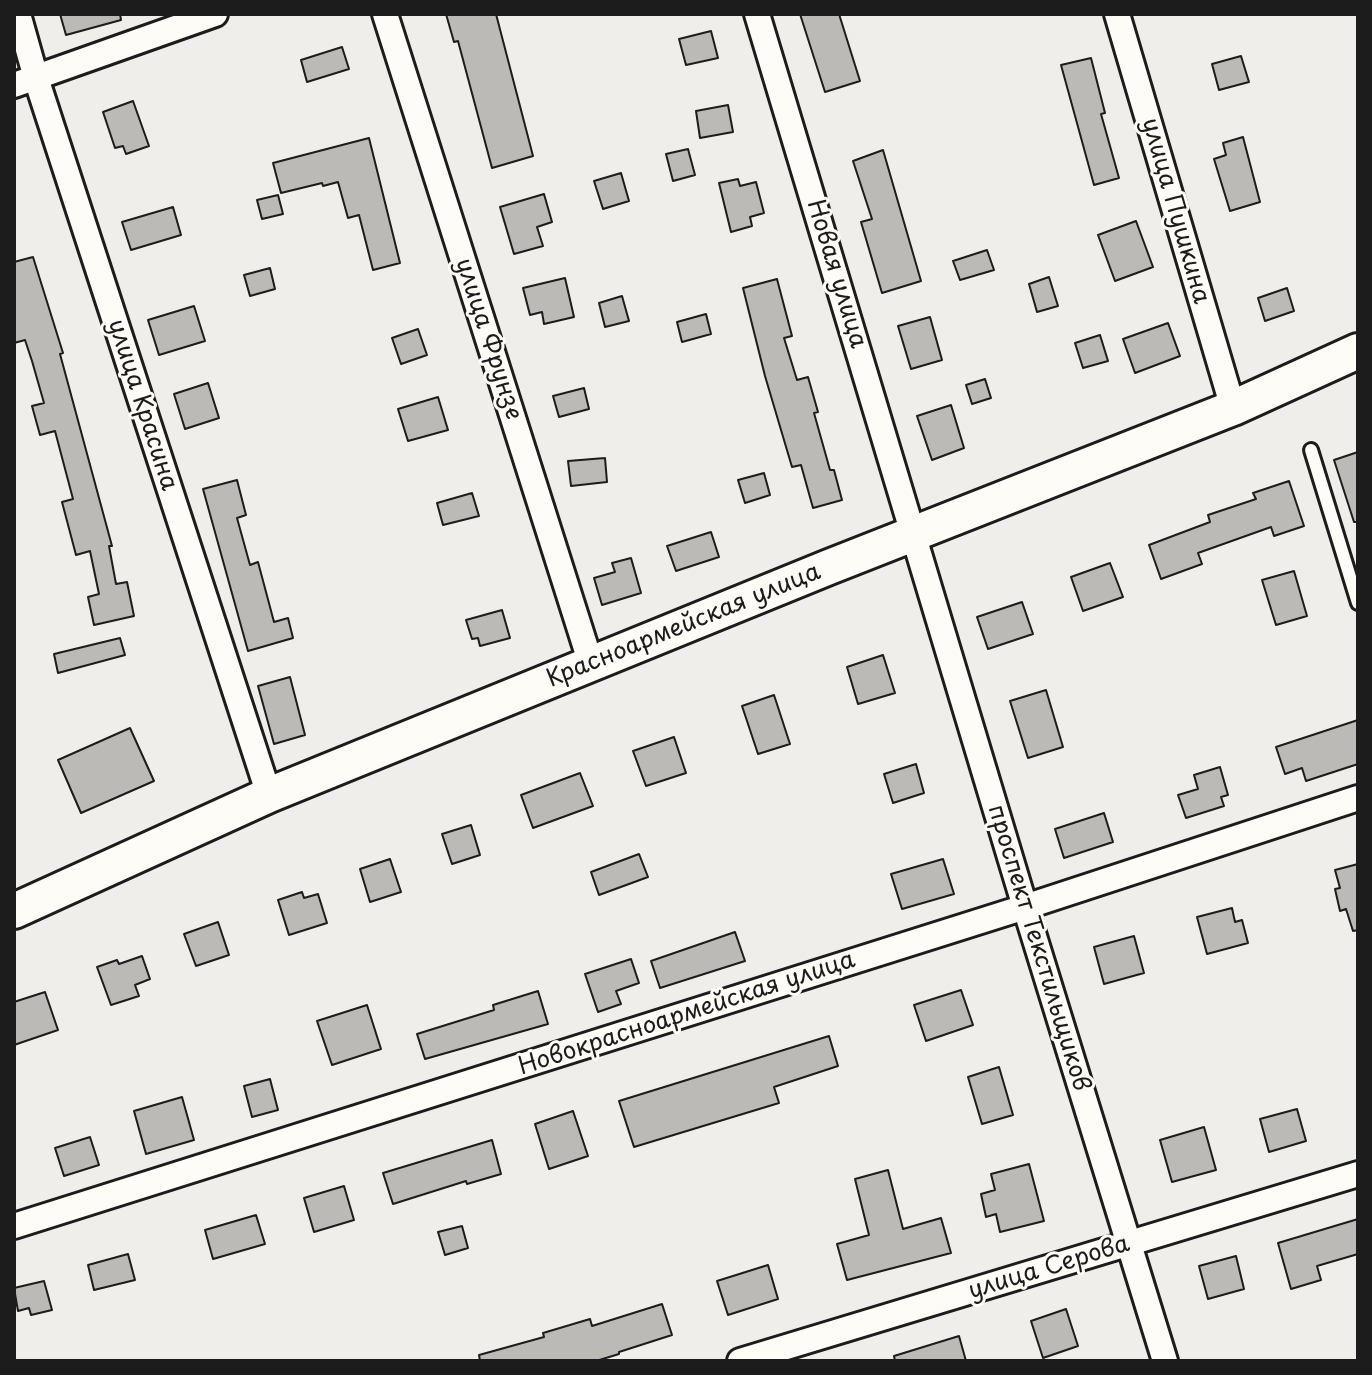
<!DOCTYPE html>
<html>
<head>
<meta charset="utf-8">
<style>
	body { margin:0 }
	#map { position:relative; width:1372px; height:1375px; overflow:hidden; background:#f0eeea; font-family:"Playpen Sans",sans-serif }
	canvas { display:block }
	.frame { position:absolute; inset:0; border:16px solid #1c1c1c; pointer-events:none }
</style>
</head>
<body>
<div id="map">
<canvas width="1372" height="1375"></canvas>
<div class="frame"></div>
</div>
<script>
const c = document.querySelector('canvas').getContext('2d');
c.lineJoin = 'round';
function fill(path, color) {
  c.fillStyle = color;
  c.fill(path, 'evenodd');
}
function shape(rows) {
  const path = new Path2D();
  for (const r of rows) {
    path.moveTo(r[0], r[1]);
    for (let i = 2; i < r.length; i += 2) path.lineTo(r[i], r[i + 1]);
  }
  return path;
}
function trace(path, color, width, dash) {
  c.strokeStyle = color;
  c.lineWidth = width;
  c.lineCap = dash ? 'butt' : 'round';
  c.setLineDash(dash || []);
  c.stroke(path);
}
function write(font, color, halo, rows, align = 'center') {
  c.font = font + ' "Playpen Sans",sans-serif';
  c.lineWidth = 6;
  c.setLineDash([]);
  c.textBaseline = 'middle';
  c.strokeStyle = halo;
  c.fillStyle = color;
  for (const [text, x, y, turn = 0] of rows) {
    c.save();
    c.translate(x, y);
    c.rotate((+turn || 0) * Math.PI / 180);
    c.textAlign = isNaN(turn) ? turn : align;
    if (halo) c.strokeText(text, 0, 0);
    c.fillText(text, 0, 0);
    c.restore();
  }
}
const building = shape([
	[60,14,120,14,121,20,66,35,60,14],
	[446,14,496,14,533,156,492,168,458,41,454,42,446,14],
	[800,14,839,14,860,81,825,92,800,14],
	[711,31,718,58,686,65,679,39,711,31],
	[342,47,349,69,307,82,301,60,342,47],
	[1241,56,1249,82,1219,90,1212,64,1241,56],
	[1091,58,1105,113,1101,114,1119,178,1094,185,1061,65,1091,58],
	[133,101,149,146,126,154,123,146,115,148,103,112,133,101],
	[728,105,733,132,700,138,696,111,728,105],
	[1243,137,1260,202,1230,211,1214,159,1226,155,1223,143,1243,137],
	[369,138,400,263,373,270,359,215,348,218,338,182,323,186,322,183,281,193,273,163,369,138],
	[688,149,695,175,673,181,666,154,688,149],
	[883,150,921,281,882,293,861,222,872,219,853,161,883,150],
	[621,173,629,201,603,209,594,181,621,173],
	[738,179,740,186,756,182,764,213,750,217,752,226,731,232,719,183,738,179],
	[544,194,552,222,537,227,543,246,514,254,500,207,544,194],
	[278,195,283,214,262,219,257,200,278,195],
	[173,207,181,235,131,250,122,222,173,207],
	[1136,221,1153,267,1115,281,1098,235,1136,221],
	[987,250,994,270,960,280,953,261,987,250],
	[33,257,63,353,60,354,112,546,109,546,116,584,127,582,134,616,94,625,88,597,99,594,90,551,76,555,62,502,73,499,55,431,40,435,32,406,44,403,32,361,25,340,14,343,14,262,33,257],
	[270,268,275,289,250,296,244,275,270,268],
	[1049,277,1058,306,1037,312,1029,284,1049,277],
	[565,278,574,317,544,324,542,312,530,315,523,288,565,278],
	[777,279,792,336,784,338,797,380,808,377,818,412,814,413,830,470,834,470,842,500,813,508,801,465,792,467,765,376,743,288,777,279],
	[1287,288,1294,311,1265,321,1258,298,1287,288],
	[622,296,629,321,605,327,599,303,622,296],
	[194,306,205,341,159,355,148,320,194,306],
	[706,314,711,334,682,342,677,322,706,314],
	[930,317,942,360,911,369,898,326,930,317],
	[1168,323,1180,356,1135,373,1123,339,1168,323],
	[418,329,427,355,401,364,392,338,418,329],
	[1100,335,1108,361,1083,368,1075,343,1100,335],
	[985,379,991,398,972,404,966,385,985,379],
	[208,383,219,418,185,429,174,394,208,383],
	[584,388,589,409,559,417,553,396,584,388],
	[438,397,448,430,408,441,398,409,438,397],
	[951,405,964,448,932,460,917,416,951,405],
	[1358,452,1358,522,1354,522,1334,460,1358,452],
	[605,458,607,482,571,486,568,461,605,458],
	[764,473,770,495,745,503,738,480,764,473],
	[237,480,246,515,237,518,250,565,258,562,274,622,288,618,293,638,248,651,203,489,237,480],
	[1289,481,1304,526,1274,536,1271,527,1198,553,1202,564,1161,579,1149,545,1210,522,1208,515,1256,499,1253,493,1289,481],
	[472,493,479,516,443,525,437,503,472,493],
	[711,532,719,557,676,571,667,546,711,532],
	[631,558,641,593,602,605,594,578,615,572,612,563,631,558],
	[1110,563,1123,597,1083,611,1071,577,1110,563],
	[1294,571,1307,616,1276,625,1262,580,1294,571],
	[1022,602,1033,634,988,649,977,617,1022,602],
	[502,610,510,638,480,646,478,638,472,639,466,620,502,610],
	[120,638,125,655,58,673,54,654,120,638],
	[883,655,895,693,858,704,847,667,883,655],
	[290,677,305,735,274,744,258,686,290,677],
	[1046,690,1063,747,1028,758,1010,701,1046,690],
	[774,695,790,744,758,754,742,706,774,695],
	[1358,720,1358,764,1306,781,1302,768,1285,774,1276,747,1358,720],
	[130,728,154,781,81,813,58,760,130,728],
	[674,737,686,773,646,786,633,751,674,737],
	[916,764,924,793,893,803,884,774,916,764],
	[1220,767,1228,795,1221,797,1224,806,1186,818,1178,795,1198,789,1194,775,1220,767],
	[580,773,593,806,533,828,521,795,580,773],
	[1104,813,1113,842,1064,858,1055,829,1104,813],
	[471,825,480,855,452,864,442,834,471,825],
	[639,854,648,877,599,895,591,872,639,854],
	[390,859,401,892,370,902,360,869,390,859],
	[943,859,954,894,902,909,891,874,943,859],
	[1358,864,1358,930,1353,931,1346,909,1340,911,1335,889,1340,888,1335,870,1358,864],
	[302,892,304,898,318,894,327,923,289,935,278,900,302,892],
	[1232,908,1235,922,1242,920,1248,943,1207,954,1197,917,1232,908],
	[218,922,229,955,196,966,184,934,218,922],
	[735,932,745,961,660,988,651,961,735,932],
	[1134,936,1144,973,1104,984,1094,947,1134,936],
	[142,956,150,979,135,985,139,996,111,1005,97,967,117,960,119,964,142,956],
	[631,959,639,983,616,991,621,1004,598,1012,585,974,631,959],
	[961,990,973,1025,926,1041,914,1005,961,990],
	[538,991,548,1024,425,1059,417,1034,494,1010,493,1005,538,991],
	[45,992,58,1030,14,1045,14,1002,45,992],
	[367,1005,381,1049,332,1065,317,1021,367,1005],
	[829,1036,838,1066,774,1087,779,1103,634,1147,619,1101,829,1036],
	[999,1067,1013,1115,982,1124,968,1077,999,1067],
	[270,1079,278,1110,252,1117,244,1086,270,1079],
	[182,1097,194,1140,146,1154,134,1111,182,1097],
	[1297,1109,1306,1141,1269,1152,1260,1119,1297,1109],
	[573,1111,588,1156,549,1169,535,1124,573,1111],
	[1204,1127,1216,1170,1172,1182,1160,1140,1204,1127],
	[90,1137,99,1165,64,1176,55,1148,90,1137],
	[492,1140,501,1174,467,1184,466,1181,393,1204,383,1173,492,1140],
	[1029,1164,1044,1221,1000,1232,996,1214,986,1217,981,1194,995,1190,991,1174,1029,1164],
	[888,1170,903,1229,941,1218,951,1253,847,1280,837,1244,869,1235,855,1179,888,1170],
	[344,1186,354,1220,314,1232,304,1198,344,1186],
	[256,1215,265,1244,213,1259,205,1230,256,1215],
	[1358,1219,1358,1254,1317,1266,1321,1280,1291,1289,1278,1243,1358,1219],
	[462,1226,468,1248,445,1255,438,1232,462,1226],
	[128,1254,135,1280,94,1290,88,1265,128,1254],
	[1236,1256,1244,1289,1208,1299,1199,1266,1236,1256],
	[768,1265,778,1299,728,1315,717,1281,768,1265],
	[44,1281,52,1310,31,1315,29,1308,18,1311,14,1288,44,1281],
	[662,1304,672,1335,619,1352,619,1354,596,1361,480,1361,479,1355,544,1337,543,1333,590,1319,592,1326,662,1304],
	[1066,1309,1078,1346,1043,1358,1031,1321,1066,1309],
	[959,1336,966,1361,895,1361,894,1356,959,1336]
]);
fill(building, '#bbbab6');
trace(building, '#1c1c1c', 2);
const lane = shape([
	[1311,450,1358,603]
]);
const street = shape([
	[18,14,36,78,269,795],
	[385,14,591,664],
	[757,14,1025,907,1165,1361],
	[1117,14,1233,408],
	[14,85,215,14],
	[14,1226,1025,907,1358,798],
	[740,1361,1358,1174]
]);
const secondary = shape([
	[14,911,269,795,829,567,1233,408,1358,351]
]);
trace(lane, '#1c1c1c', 18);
trace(street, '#1c1c1c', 30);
trace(secondary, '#1c1c1c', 40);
trace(lane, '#fdfcf7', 12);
trace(street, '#fdfcf7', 24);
trace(secondary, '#fdfcf7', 34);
write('24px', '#1c1c1c', '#fdfcf7', [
	["улица Пушкина",1175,211,74],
	["Новая улица",836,274,73],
	["улица Фрунзе",488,339,72],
	["улица Красина",142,405,72],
	["Красноармейская улица",684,626,-22],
	["проспект Текстильщиков",1038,948,73],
	["Новокрасноармейская улица",687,1014,-18],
	["улица Серова",1049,1268,-17]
]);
</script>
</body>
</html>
